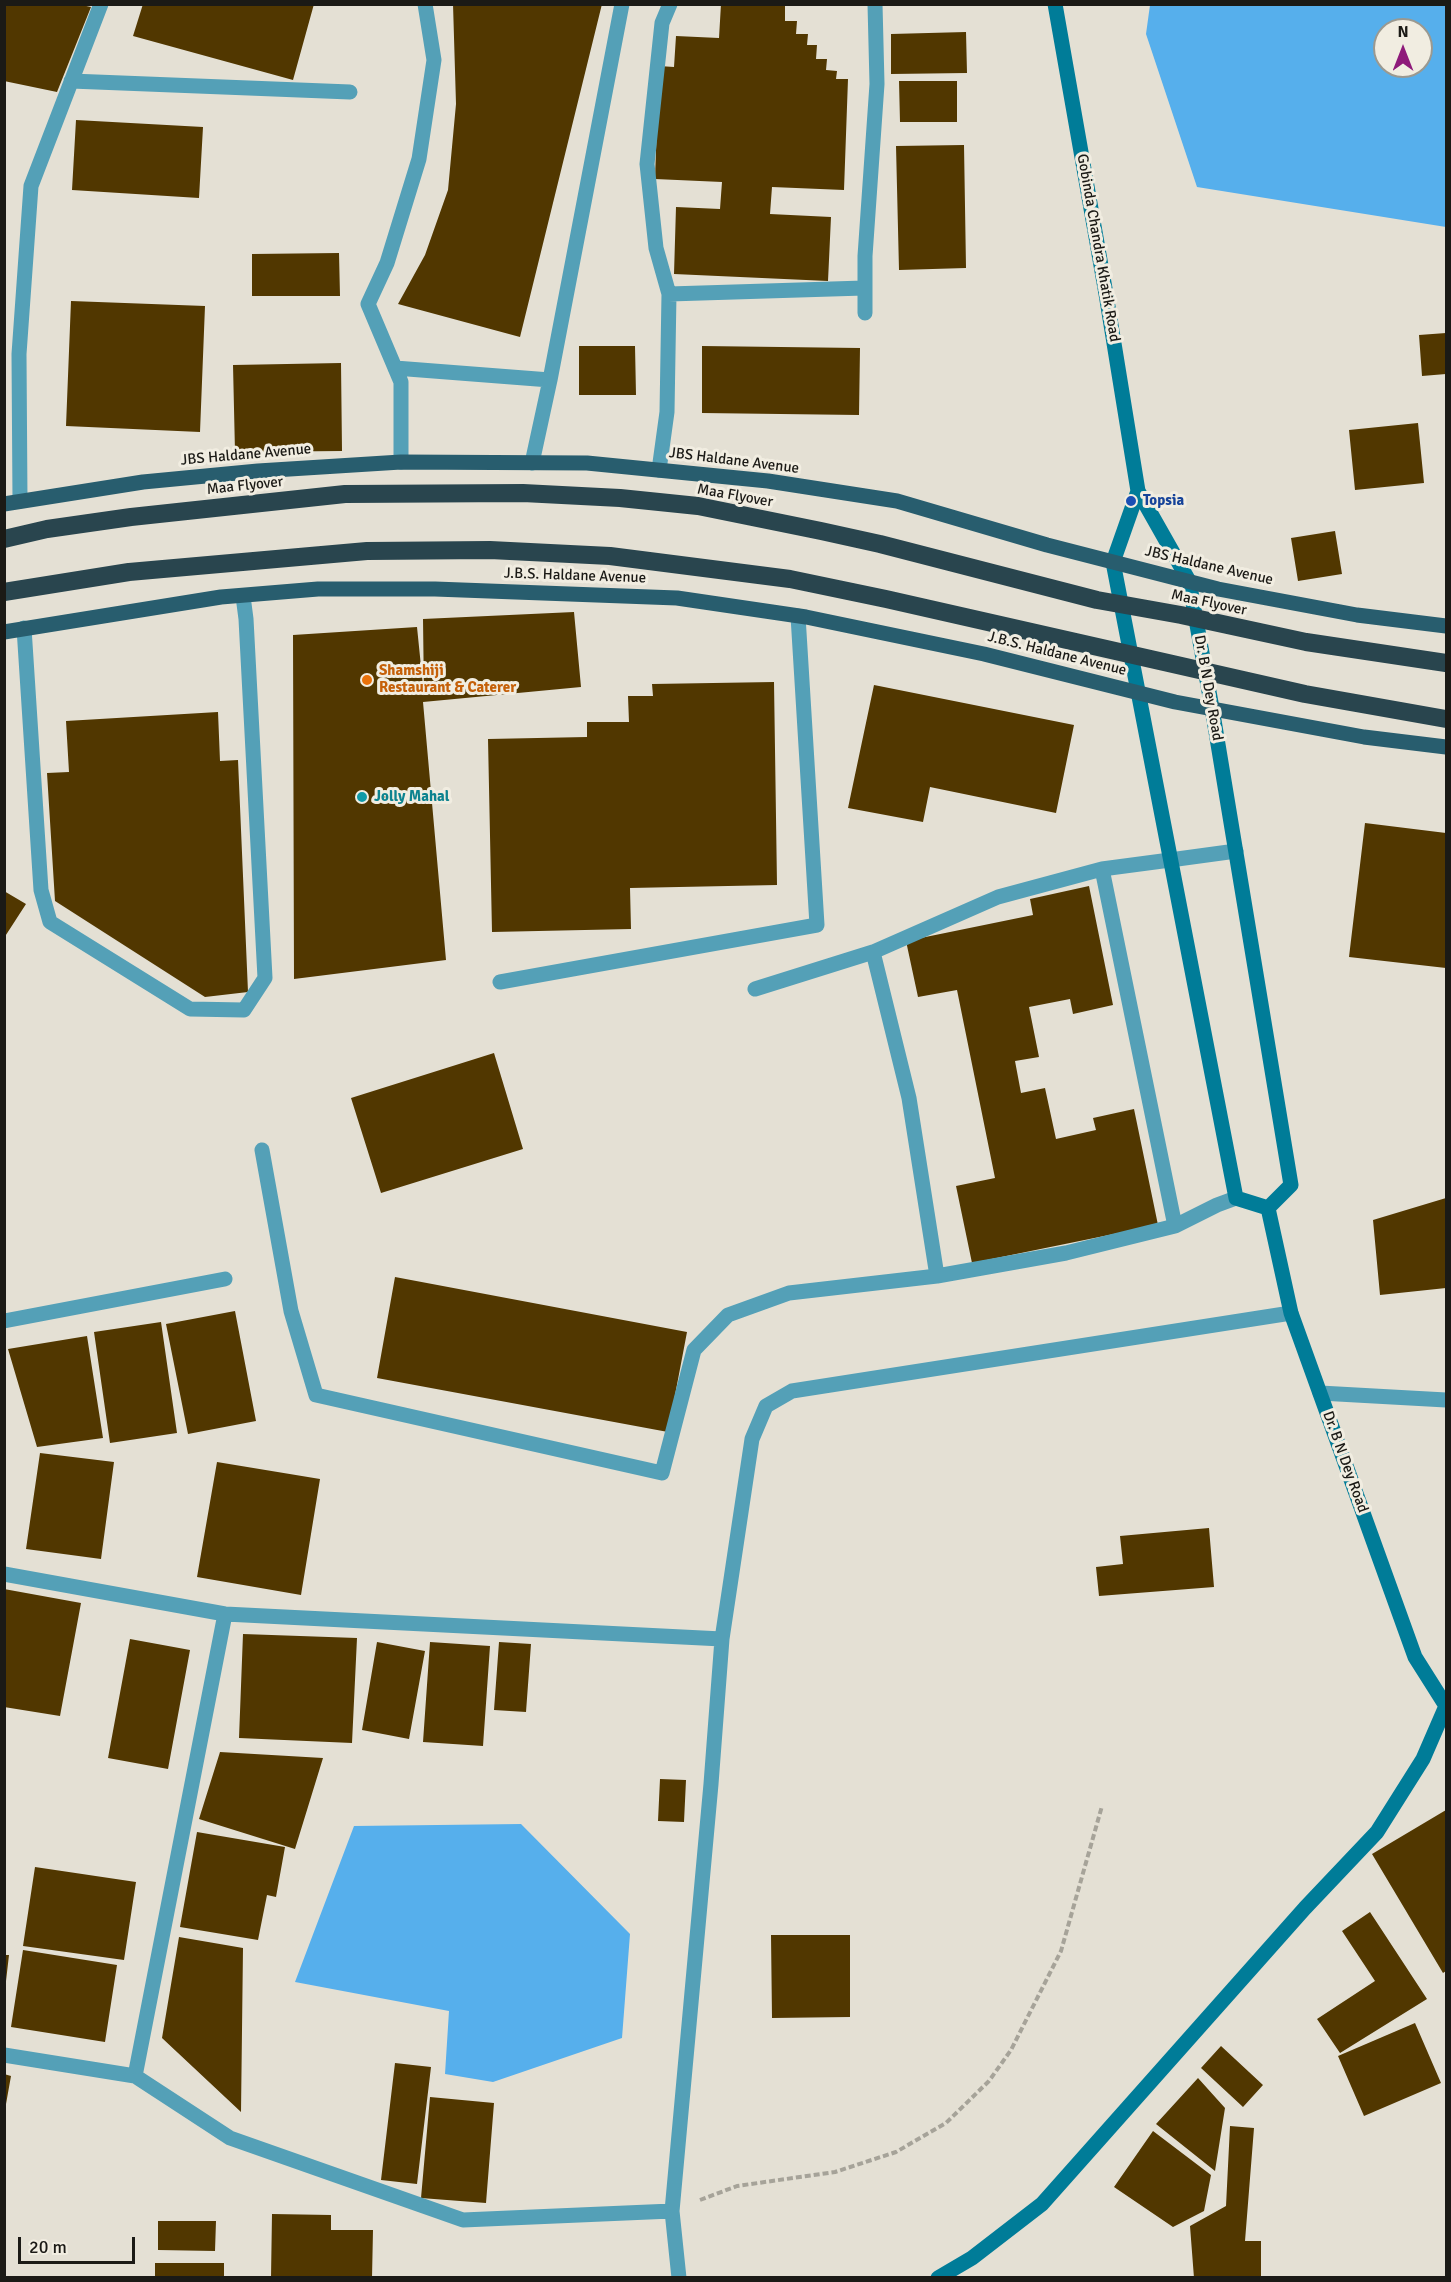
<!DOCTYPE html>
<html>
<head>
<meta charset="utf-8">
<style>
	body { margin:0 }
	#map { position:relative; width:1451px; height:2282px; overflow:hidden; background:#e4e0d4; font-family:Signika,sans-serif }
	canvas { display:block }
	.frame { position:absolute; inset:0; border:6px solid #1b1a16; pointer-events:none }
	.north { position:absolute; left:1373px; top:18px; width:60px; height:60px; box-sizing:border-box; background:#f1ede1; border:2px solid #9b9990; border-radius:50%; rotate:0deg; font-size:16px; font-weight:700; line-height:24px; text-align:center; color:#1b1a16 }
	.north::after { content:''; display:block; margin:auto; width:21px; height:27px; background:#8e1a7a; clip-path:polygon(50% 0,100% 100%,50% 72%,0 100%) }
	.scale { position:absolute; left:18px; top:2237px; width:117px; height:27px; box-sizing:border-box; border:3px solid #1b1a16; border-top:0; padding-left:8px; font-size:18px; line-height:21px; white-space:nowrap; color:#1b1a16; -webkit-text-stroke:4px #f1ede1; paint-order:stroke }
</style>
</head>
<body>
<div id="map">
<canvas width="1451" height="2282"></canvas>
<div class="frame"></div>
<div class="north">N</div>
<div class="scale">20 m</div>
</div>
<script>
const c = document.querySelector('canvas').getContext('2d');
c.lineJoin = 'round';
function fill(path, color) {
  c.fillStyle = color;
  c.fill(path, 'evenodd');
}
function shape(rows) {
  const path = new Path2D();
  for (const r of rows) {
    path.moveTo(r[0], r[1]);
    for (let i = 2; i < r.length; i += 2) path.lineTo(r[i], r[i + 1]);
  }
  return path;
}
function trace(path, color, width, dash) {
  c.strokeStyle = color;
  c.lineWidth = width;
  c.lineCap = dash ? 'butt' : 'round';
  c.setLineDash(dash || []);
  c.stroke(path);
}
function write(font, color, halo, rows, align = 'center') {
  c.font = font + ' Signika,sans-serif';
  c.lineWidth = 6;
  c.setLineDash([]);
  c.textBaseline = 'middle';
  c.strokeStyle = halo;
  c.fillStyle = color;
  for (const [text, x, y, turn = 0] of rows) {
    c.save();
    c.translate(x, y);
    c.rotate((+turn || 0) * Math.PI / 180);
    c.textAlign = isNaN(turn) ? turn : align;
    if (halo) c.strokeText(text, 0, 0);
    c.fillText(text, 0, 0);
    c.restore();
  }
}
fill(shape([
	[1150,5,1446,5,1446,227,1197,187,1146,34],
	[1385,30,1421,30,1421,66,1385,66],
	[521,1824,630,1934,622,2038,493,2082,445,2074,449,2011,295,1982,354,1826]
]), '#56afec');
fill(shape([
	[4,4,77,4,91,7,57,92,4,81],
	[143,4,314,4,293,80,133,36],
	[453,4,602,4,520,337,398,304,425,255,448,190,456,104],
	[721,4,785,4,785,21,797,21,796,34,808,34,807,45,817,45,816,59,827,59,826,70,837,71,836,79,848,79,844,190,772,187,770,214,831,217,828,281,674,274,676,207,720,209,722,182,655,179,659,66,674,67,676,36,719,38],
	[966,32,967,73,891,74,891,34],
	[899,81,957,81,957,122,900,122],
	[76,120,203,127,199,198,72,190],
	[964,145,966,268,899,270,896,146],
	[339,253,340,296,252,296,252,254],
	[71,301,205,306,200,432,66,426],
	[1446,333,1446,374,1422,376,1419,335],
	[579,346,635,346,636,395,579,395],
	[702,346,860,348,859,415,702,413],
	[341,363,342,451,235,452,233,365],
	[1418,423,1424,483,1355,490,1349,430],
	[1335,531,1342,574,1298,581,1291,538],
	[574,612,581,687,423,702,446,960,294,979,293,635,417,627,424,696,423,619],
	[774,682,777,885,630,888,631,929,492,932,488,739,587,737,587,722,629,722,628,696,653,696,652,684],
	[874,685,1074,725,1056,813,930,787,923,822,848,808],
	[218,712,220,761,238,760,248,992,205,997,55,901,47,773,69,772,66,721],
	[1365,823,1446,833,1446,968,1349,957],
	[1089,886,1113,1005,1073,1014,1070,999,1029,1007,1039,1057,1015,1061,1021,1093,1045,1088,1056,1139,1096,1130,1093,1118,1134,1109,1158,1225,972,1263,956,1186,995,1178,957,990,918,997,906,941,1033,915,1030,899],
	[4,891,26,904,4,938],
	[494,1053,523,1149,381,1193,351,1098],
	[1446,1198,1446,1288,1380,1295,1373,1220],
	[395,1277,687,1332,668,1432,377,1378],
	[235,1311,256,1421,188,1434,166,1324],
	[161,1322,177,1433,110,1443,94,1332],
	[87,1336,103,1438,37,1447,8,1349],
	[40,1453,114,1462,101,1559,26,1549],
	[217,1462,320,1479,301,1595,197,1577],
	[1209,1528,1214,1587,1099,1596,1096,1567,1123,1564,1120,1536],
	[4,1589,81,1603,60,1716,4,1707],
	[243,1634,357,1638,352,1743,239,1738],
	[130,1639,190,1650,168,1769,108,1758],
	[377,1642,425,1651,409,1739,362,1730],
	[430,1642,490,1646,483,1746,423,1742],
	[499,1642,531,1644,526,1712,494,1710],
	[220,1752,323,1758,295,1849,199,1819],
	[660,1779,686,1780,684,1822,658,1821],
	[1446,1810,1446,1971,1443,1973,1372,1854],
	[197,1832,285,1847,276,1897,267,1895,258,1940,180,1927],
	[35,1867,136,1882,124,1960,23,1946],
	[1370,1912,1427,1999,1340,2053,1317,2019,1375,1981,1342,1931],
	[771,1935,850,1935,850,2017,772,2018],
	[179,1937,243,1948,241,2112,162,2038],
	[23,1950,117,1965,105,2042,11,2027],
	[4,1955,9,1955,6,1981,4,1981],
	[1415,2023,1441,2083,1364,2116,1338,2056],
	[1221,2046,1263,2085,1243,2107,1201,2068],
	[395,2063,431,2067,417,2184,381,2180],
	[4,2074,11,2076,6,2104,4,2104],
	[1198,2078,1225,2108,1215,2171,1156,2124],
	[430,2097,494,2103,486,2203,421,2198],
	[1230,2126,1254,2128,1245,2241,1261,2241,1261,2278,1194,2278,1190,2226,1226,2206],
	[1153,2131,1211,2175,1204,2211,1173,2227,1114,2187],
	[272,2214,331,2215,331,2230,373,2230,372,2278,271,2278],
	[158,2221,216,2221,215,2251,158,2250],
	[155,2263,224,2263,224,2278,155,2278]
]), '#513700');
trace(shape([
	[700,2200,737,2186,835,2172,896,2152,946,2123,989,2081,1011,2050,1061,1951,1102,1806]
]), '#a6a399', 4, [6, 3]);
trace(shape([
	[669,294,864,288],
	[865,313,865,256,877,84,875,4],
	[395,368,550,380],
	[401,462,401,382,368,304,387,263,419,159,434,60,425,4],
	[532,463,550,380,622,4],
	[659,470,667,412,669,294,656,248,647,164,662,23,670,4],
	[24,628,41,890,50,922,190,1009,244,1010,265,978,246,619,243,596],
	[1170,860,1236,851],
	[500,982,817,925,798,616]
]), '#54a0b7', 15);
trace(shape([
	[71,81,350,92],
	[20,501,19,354,31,186,101,4],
	[1170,860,1102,869,998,897,873,952,909,1098,937,1276,1066,1253,1175,1226,1217,1205,1236,1198],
	[1102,869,1175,1226],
	[755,989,873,952],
	[262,1150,291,1311,316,1395,662,1473,694,1350,728,1315,789,1293,937,1276],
	[4,1321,225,1279],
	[1320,1393,1446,1400],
	[4,1574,225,1614,722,1639],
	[4,2055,135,2076,230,2138,463,2220,672,2211],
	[135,2076,225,1614],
	[679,2278,672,2211,711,1784,722,1639,752,1439,766,1406,792,1391,1291,1313]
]), '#54a0b7', 15);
trace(shape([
	[1055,4,1106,294,1138,491,1189,581,1212,708,1291,1185,1268,1208],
	[1138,491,1113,562,1236,1198,1268,1208],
	[1268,1208,1291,1313,1415,1657,1446,1706],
	[938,2278,972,2258,1042,2204,1305,1908,1377,1832,1423,1759,1446,1706]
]), '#007c98', 15);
trace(shape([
	[4,504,143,482,258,471,401,462,587,463,768,481,897,501,1047,545,1218,589,1357,615,1446,626],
	[4,632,221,597,318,589,435,589,677,598,806,617,984,654,1175,702,1364,737,1446,747]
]), '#285d6e', 15);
trace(shape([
	[4,539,47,529,131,517,345,494,523,493,620,498,698,506,821,531,880,544,1097,600,1181,615,1306,642,1446,663],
	[4,592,129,572,367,551,490,550,610,556,790,579,886,599,1305,694,1446,719]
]), '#29454e', 18);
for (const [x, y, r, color] of [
	[1131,501,6,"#1a4fb4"],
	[367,680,6,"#e8710a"],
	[362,797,6,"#0f9aa8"]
]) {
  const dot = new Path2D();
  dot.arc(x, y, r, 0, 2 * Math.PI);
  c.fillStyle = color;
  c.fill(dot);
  trace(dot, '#f1ede1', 2);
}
write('15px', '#1b1a16', '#f1ede1', [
	["Gobinda Chandra Khatik Road",1098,248,80],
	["JBS Haldane Avenue",246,455,-5],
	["JBS Haldane Avenue",734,461,7],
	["Maa Flyover",245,486,-6],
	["Maa Flyover",735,496,10],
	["JBS Haldane Avenue",1209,566,13],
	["J.B.S. Haldane Avenue",575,576,2],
	["Maa Flyover",1209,603,12],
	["J.B.S. Haldane Avenue",1057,654,14],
	["Dr. B N Dey Road",1208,688,80],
	["Dr. B N Dey Road",1345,1462,70]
]);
write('bold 15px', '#164399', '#f1ede1', [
	["Topsia",1143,501]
], 'left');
write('bold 15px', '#c56008', '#f1ede1', [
	["Shamshiji",379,671],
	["Restaurant & Caterer",379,688]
], 'left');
write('bold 15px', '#0d838f', '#f1ede1', [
	["Jolly Mahal",374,797]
], 'left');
</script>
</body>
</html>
